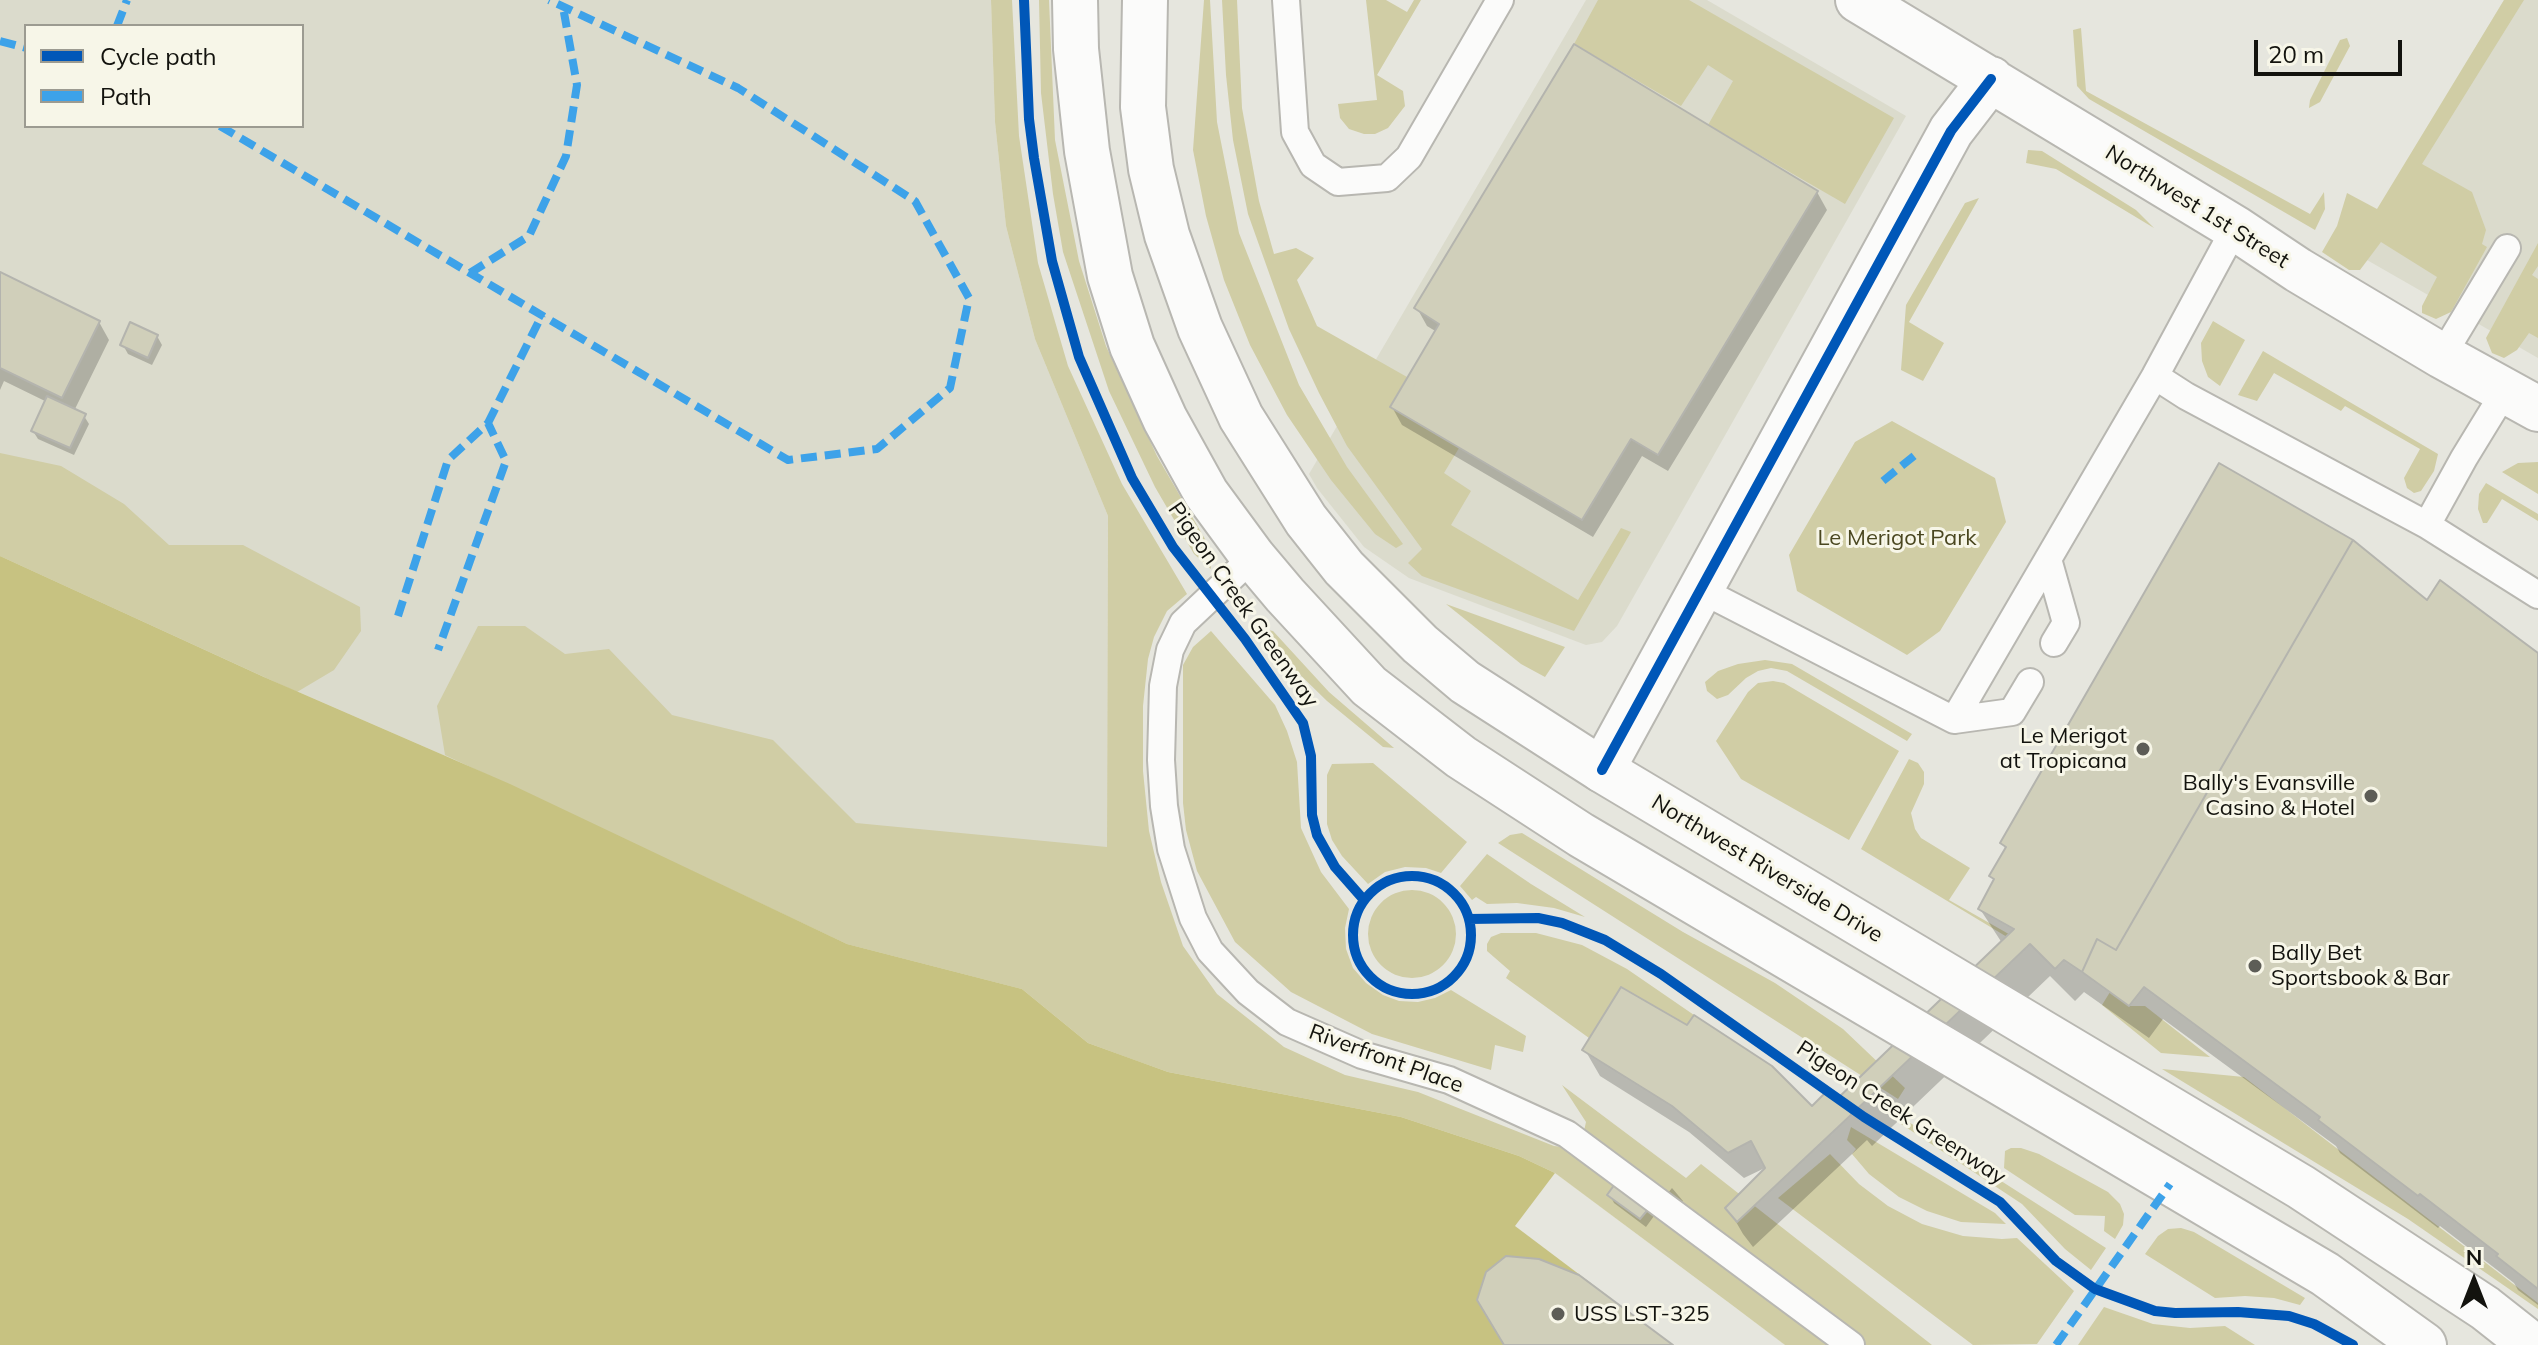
<!DOCTYPE html>
<html>
<head>
<meta charset="utf-8">
<style>
	body { margin:0 }
	#map { position:relative; width:2538px; height:1345px; overflow:hidden; background:#e6e6de; font-family:Mulish,sans-serif }
	canvas { display:block }
	.legend { position:absolute; left:24px; top:24px; width:280px; height:104px; box-sizing:border-box; background:#f7f6e8; border:2px solid #9c9b91; margin:0; padding:10px 14px; list-style:none; font-size:24px; color:#13130e }
	.legend li { display:flex; align-items:center; gap:16px; height:40px }
	.legend b { width:40px; border:2px solid #9c9b91 }
	.north { position:absolute; left:2434px; top:1241px; width:80px; height:80px; -webkit-text-stroke:6px #f7f6e8; paint-order:stroke; rotate:0deg; font-size:22px; font-weight:700; line-height:32px; text-align:center; color:#13130e }
	.north::after { content:''; display:block; margin:auto; width:28px; height:36px; background:#13130e; clip-path:polygon(50% 0,100% 100%,50% 72%,0 100%) }
	.scale { position:absolute; left:2254px; top:40px; width:148px; height:36px; box-sizing:border-box; border:4px solid #13130e; border-top:0; padding-left:10px; font-size:24px; line-height:28px; white-space:nowrap; color:#13130e; -webkit-text-stroke:6px #f7f6e8; paint-order:stroke }
</style>
</head>
<body>
<div id="map">
<canvas width="2538" height="1345"></canvas>
<ul class="legend">
<li><b style="height:10px;background:#0057b8"></b>Cycle path</li>
<li><b style="height:10px;background:#3da2e9"></b>Path</li>
</ul>
<div class="north">N</div>
<div class="scale">20 m</div>
</div>
<script>
const c = document.querySelector('canvas').getContext('2d');
c.lineJoin = 'round';
function fill(path, color) {
  c.fillStyle = color;
  c.fill(path, 'evenodd');
}
function shape(rows) {
  const path = new Path2D();
  for (const r of rows) {
    if (r.length === 3) {
      path.moveTo(r[0] + r[2], r[1]);
      path.arc(r[0], r[1], r[2], 0, 2 * Math.PI);
      continue;
    }
    path.moveTo(r[0], r[1]);
    for (let i = 2; i < r.length; i += 2) path.lineTo(r[i], r[i + 1]);
  }
  return path;
}
function trace(path, color, width, dash) {
  c.strokeStyle = color;
  c.lineWidth = width;
  c.lineCap = dash ? 'butt' : 'round';
  c.setLineDash(dash || []);
  c.stroke(path);
}
function write(font, color, halo, rows, align = 'center') {
  c.font = font + ' Mulish,sans-serif';
  c.lineWidth = 6;
  c.setLineDash([]);
  c.textBaseline = 'middle';
  c.strokeStyle = halo;
  c.fillStyle = color;
  for (const [text, x, y, turn = 0] of rows) {
    c.save();
    c.translate(x, y);
    c.rotate((+turn || 0) * Math.PI / 180);
    c.textAlign = isNaN(turn) ? turn : align;
    if (halo) c.strokeText(text, 0, 0);
    c.fillText(text, 0, 0);
    c.restore();
  }
}
fill(shape([
	[0,0,991,0,995,122,1006,226,1035,339,1108,516,1107,907,1022,989,847,944,510,784,264,677,0,556],
	[26,26,302,26,302,126,26,126],
	[1586,0,1707,0,1906,116,1617,626,1602,642,1586,645,1409,578,1364,547,1317,488,1309,474],
	[2504,0,2538,0,2538,358,2353,252]
]), '#dbdbcc');
fill(shape([
	[991,0,1012,0,1019,136,1038,263,1068,366,1122,484,1187,594,1167,611,1154,637,1148,659,1143,706,1143,771,1149,831,1161,882,1183,946,1217,994,1284,1047,1345,1075,1418,1092,1554,1146,1580,1149,1586,1122,1562,1085,1686,1178,1701,1164,1932,1345,1785,1345,1555,1173,1519,1156,1401,1117,1168,1072,1129,1058,1088,1043,1022,989,847,944,445,755,437,706,478,626,525,626,565,654,609,649,672,715,773,740,856,823,1107,847,1108,516,1035,339,1006,226,995,122],
	[1039,0,1049,0,1055,140,1079,261,1106,346,1157,456,1209,546,1211,569,1194,554,1155,487,1109,391,1063,252,1053,194,1041,93],
	[1204,0,1210,0,1217,122,1239,233,1299,385,1347,467,1403,544,1396,548,1375,534,1331,480,1287,415,1250,345,1224,280,1206,216,1193,150],
	[1222,0,1237,0,1242,108,1259,201,1274,254,1296,248,1314,258,1297,280,1317,326,1407,377,1390,407,1459,448,1444,473,1471,491,1451,525,1578,600,1621,528,1631,532,1574,631,1422,576,1408,563,1422,549,1347,446,1319,393,1289,329,1248,214,1233,140,1226,75],
	[1366,0,1386,0,1407,12,1414,0,1421,0,1377,75,1403,91,1405,106,1388,128,1375,134,1364,134,1349,129,1340,118,1338,104,1377,100],
	[1598,0,1689,0,1894,118,1845,204,1708,125,1733,81,1708,65,1681,106,1574,44],
	[2504,0,2524,0,2422,164,2472,192,2486,230,2482,244,2487,247,2451,312,2436,319,2422,313,2422,306,2437,277,2381,242,2360,270,2349,270,2322,252,2337,226,2347,193,2377,209],
	[2081,28,2086,91,2310,214,2324,192,2325,209,2315,230,2089,99,2077,86,2073,30],
	[2347,38,2350,46,2320,102,2309,108,2310,100,2340,40],
	[2028,150,2042,151,2136,210,2154,228,2056,169,2026,163],
	[1979,198,1909,322,1944,343,1923,381,1901,370,1906,305,1965,203],
	[2538,243,2538,266,2532,275,2538,279,2538,338,2529,333,2517,350,2504,358,2492,353,2486,338],
	[2213,321,2245,340,2220,386,2208,377,2202,361,2201,343],
	[2263,351,2438,454,2434,471,2421,491,2414,493,2407,488,2404,478,2420,449,2345,406,2341,411,2274,373,2257,401,2238,395],
	[1892,421,1995,478,2006,522,1940,631,1907,655,1797,591,1789,555,1855,442],
	[0,453,61,466,124,504,169,545,243,545,360,607,361,631,334,670,297,692,0,556],
	[2538,462,2538,494,2502,472,2518,463],
	[2486,483,2538,514,2538,521,2502,499,2487,523,2483,523,2478,509,2479,494],
	[1446,604,1565,647,1545,677,1521,664],
	[1250,626,1273,631,1329,692,1394,748,1383,747,1327,701],
	[1211,631,1275,705,1287,731,1297,762,1301,828,1321,872,1349,909,1345,928,1346,949,1353,968,1366,983,1383,995,1399,1001,1418,1002,1435,998,1451,990,1526,1036,1523,1052,1495,1045,1491,1070,1372,1034,1291,992,1235,942,1197,871,1186,830,1183,803,1183,665,1193,647],
	[1765,660,1792,664,1912,734,1907,741,1787,671,1771,668,1758,671,1746,678,1728,695,1717,699,1707,691,1705,682,1718,671,1738,664],
	[1773,681,1784,683,1899,751,1849,840,1741,779,1716,741,1748,692,1758,683],
	[1909,759,1918,763,1924,772,1924,784,1911,813,1915,829,1921,838,1970,868,1949,900,2014,937,2012,940,1861,849],
	[1373,763,1467,842,1441,873,1426,868,1405,867,1385,872,1368,884,1342,856,1332,840,1327,824,1327,775,1332,764],
	[1522,833,1683,932,1775,983,1843,1029,1905,1088,1898,1099,1498,843,1510,835],
	[1487,854,1531,884,1585,917,1554,908,1517,903,1487,904,1476,897,1472,900,1460,886],
	[1412,934,44],
	[1501,933,1536,933,1582,945,1627,969,1694,1015,1687,1025,1621,987,1589,1038,1506,978,1510,971,1487,951,1487,944,1491,937],
	[2110,992,2129,1006,2145,1006,2210,1057,2161,1053,2102,1005],
	[2162,1069,2244,1077,2538,1303,2538,1309,2408,1219],
	[1901,1117,2106,1248,2091,1270,2065,1249,2022,1204,1898,1122],
	[1851,1127,1995,1213,2006,1224,1961,1222,1927,1211,1899,1197,1869,1174,1852,1154,1856,1149,1847,1140],
	[2011,1148,2021,1148,2039,1154,2108,1192,2120,1204,2124,1214,2123,1225,2115,1239,2104,1231,2105,1216,2075,1215,2004,1168,2005,1151],
	[1830,1154,1859,1184,1888,1206,1922,1224,1963,1236,2002,1239,2017,1238,2074,1291,2037,1344,1973,1345,1778,1198],
	[2181,1228,2194,1232,2305,1298,2300,1305,2274,1298,2245,1296,2215,1298,2145,1254,2158,1236,2168,1229],
	[2104,1307,2153,1324,2190,1328,2225,1326,2255,1345,2078,1345]
]), '#d0cda5');
fill(shape([
	[0,556,264,677,510,784,847,944,1022,989,1088,1043,1168,1072,1401,1117,1519,1156,1555,1173,1785,1345,0,1345]
]), '#c7c281');
fill(shape([
	[1555,1173,1732,1305,1785,1345,1673,1345,1515,1226]
]), '#e6e6de');
fill(shape([
	[1817,192,1827,210,1668,471,1642,456,1593,537,1402,425,1392,407,1437,332,1427,326,1417,308],
	[0,274,99,322,109,340,74,411,84,416,89,424,74,455,38,439,33,431,47,402,4,381,0,390],
	[157,336,162,345,152,365,128,354,123,345],
	[2427,603,2538,656,2538,1305,2518,1290,2514,1283,2440,1226,2438,1228,2340,1153,2336,1146,2163,1019,2149,1038,2084,992,2075,1001,2050,976,1872,1146,1867,1140,1753,1247,1743,1234,1728,1208,1769,1166,1744,1178,1689,1132,1600,1076,1585,1050,1812,1109,1843,1108,2002,943,1980,909,1995,882,1991,876,2006,850,2002,843],
	[1672,1188,1683,1201,1678,1207,1668,1193],
	[1610,1195,1649,1208,1654,1216,1646,1227,1614,1203]
]), '#0003');
const building = shape([
	[1574,44,1818,191,1658,455,1631,439,1582,520,1390,407,1439,324,1414,308,1574,44],
	[0,272,100,321,62,398,0,368,0,272],
	[130,322,158,335,148,358,120,345,130,322],
	[47,396,86,414,70,448,31,431,47,396],
	[2219,463,2353,540,2116,950,2097,939,2082,972,2064,960,2055,969,2030,944,1852,1114,1837,1099,2014,929,1978,909,1994,879,1989,876,2006,847,2000,843,2219,463],
	[2353,540,2427,600,2440,580,2538,653,2538,1289,2496,1256,2498,1254,2420,1194,2418,1196,2318,1120,2320,1117,2144,987,2129,1006,2082,972,2097,939,2116,950,2353,540],
	[1621,987,1687,1025,1694,1015,1772,1066,1812,1106,1828,1090,1852,1114,1737,1222,1725,1208,1765,1168,1751,1141,1728,1153,1672,1106,1582,1050,1621,987],
	[1617,1181,1651,1206,1640,1219,1607,1195,1617,1181],
	[1506,1256,1539,1259,1579,1275,1673,1345,1504,1345,1477,1300,1486,1272,1506,1256]
]);
fill(building, '#d0cfba');
trace(building, '#b4b4ae', 2);
const service = shape([
	[1286,0,1295,132,1313,165,1338,182,1387,178,1409,157,1500,0],
	[2442,356,2507,248],
	[2155,376,2186,396,2427,525,2464,458,2505,391],
	[2427,525,2538,595],
	[1253,557,1183,623,1170,650,1163,686,1161,760,1164,806,1171,849,1193,918,1210,951,1248,992,1287,1022,1362,1055,1449,1080,1567,1134,1851,1345],
	[2048,559,2066,623,2054,643],
	[1701,590,1954,720,2155,376,2235,228],
	[1954,720,2012,712,2030,682]
]);
const minor = shape([
	[1858,0,2235,228,2298,270,2442,356,2538,409],
	[1602,770,1951,131,1991,79]
]);
const trunk = shape([
	[1075,0,1076,49,1087,151,1110,276,1132,346,1165,419,1206,493,1253,557,1285,595,1369,686,1461,757,1581,835,2325,1274,2424,1345],
	[1145,0,1143,107,1151,169,1167,235,1200,328,1241,417,1306,520,1344,568,1420,644,1465,682,1602,770,2301,1187,2485,1308,2532,1345]
]);
trace(service, '#b8b7b1', 30);
trace(minor, '#b8b7b1', 48);
trace(trunk, '#b8b7b1', 48);
trace(service, '#fbfbfa', 26);
trace(minor, '#fbfbfa', 44);
trace(trunk, '#fbfbfa', 44);
trace(shape([
	[117,26,127,0],
	[0,41,26,48],
	[220,126,788,460,877,449,950,388,969,298,915,201,738,88,549,0],
	[470,273,529,236,566,156,577,85,563,7],
	[488,423,542,315],
	[1883,481,1920,451],
	[398,616,448,460,488,423,506,461,438,650],
	[2056,1345,2170,1184]
]), '#3da2e9', 8, [16, 8]);
trace(shape([
	[1024,0,1029,119,1034,158,1052,261,1079,357,1132,478,1173,547,1245,639,1303,723,1311,756,1312,815,1317,835,1335,867,1364,900],
	[1602,770,1951,131,1991,79],
	[1412,935,59],
	[1469,919,1538,918,1562,923,1605,940,1661,974,1864,1117,2000,1202,2056,1261,2095,1289,2155,1311,2175,1313,2238,1312,2289,1316,2314,1324,2353,1345]
]), '#0057b8', 10);
for (const [x, y, r, color] of [
	[2143,749,8,"#5d5d57"],
	[2371,796,8,"#5d5d57"],
	[2255,966,8,"#5d5d57"],
	[1558,1314,8,"#5d5d57"]
]) {
  const dot = new Path2D();
  dot.arc(x, y, r, 0, 2 * Math.PI);
  c.fillStyle = color;
  c.fill(dot);
  trace(dot, '#f7f6e8', 3);
}
write('22px', '#13130e', '#f7f6e8', [
	["Northwest 1st Street",2197,207,32],
	["Pigeon Creek Greenway",1243,605,55],
	["Northwest Riverside Drive",1767,869,31],
	["Riverfront Place",1386,1059,20],
	["Pigeon Creek Greenway",1901,1113,33]
]);
write('22px', '#4a4720', '#f7f6e8', [
	["Le Merigot Park",1897,538]
]);
write('22px', '#13130e', '#f7f6e8', [
	["Le Merigot",2127,736],
	["at Tropicana",2127,761],
	["Bally's Evansville",2355,783],
	["Casino & Hotel",2355,808],
	["Bally Bet",2271,953,"left"],
	["Sportsbook & Bar",2271,978,"left"],
	["USS LST-325",1574,1314,"left"]
], 'right');
</script>
</body>
</html>
